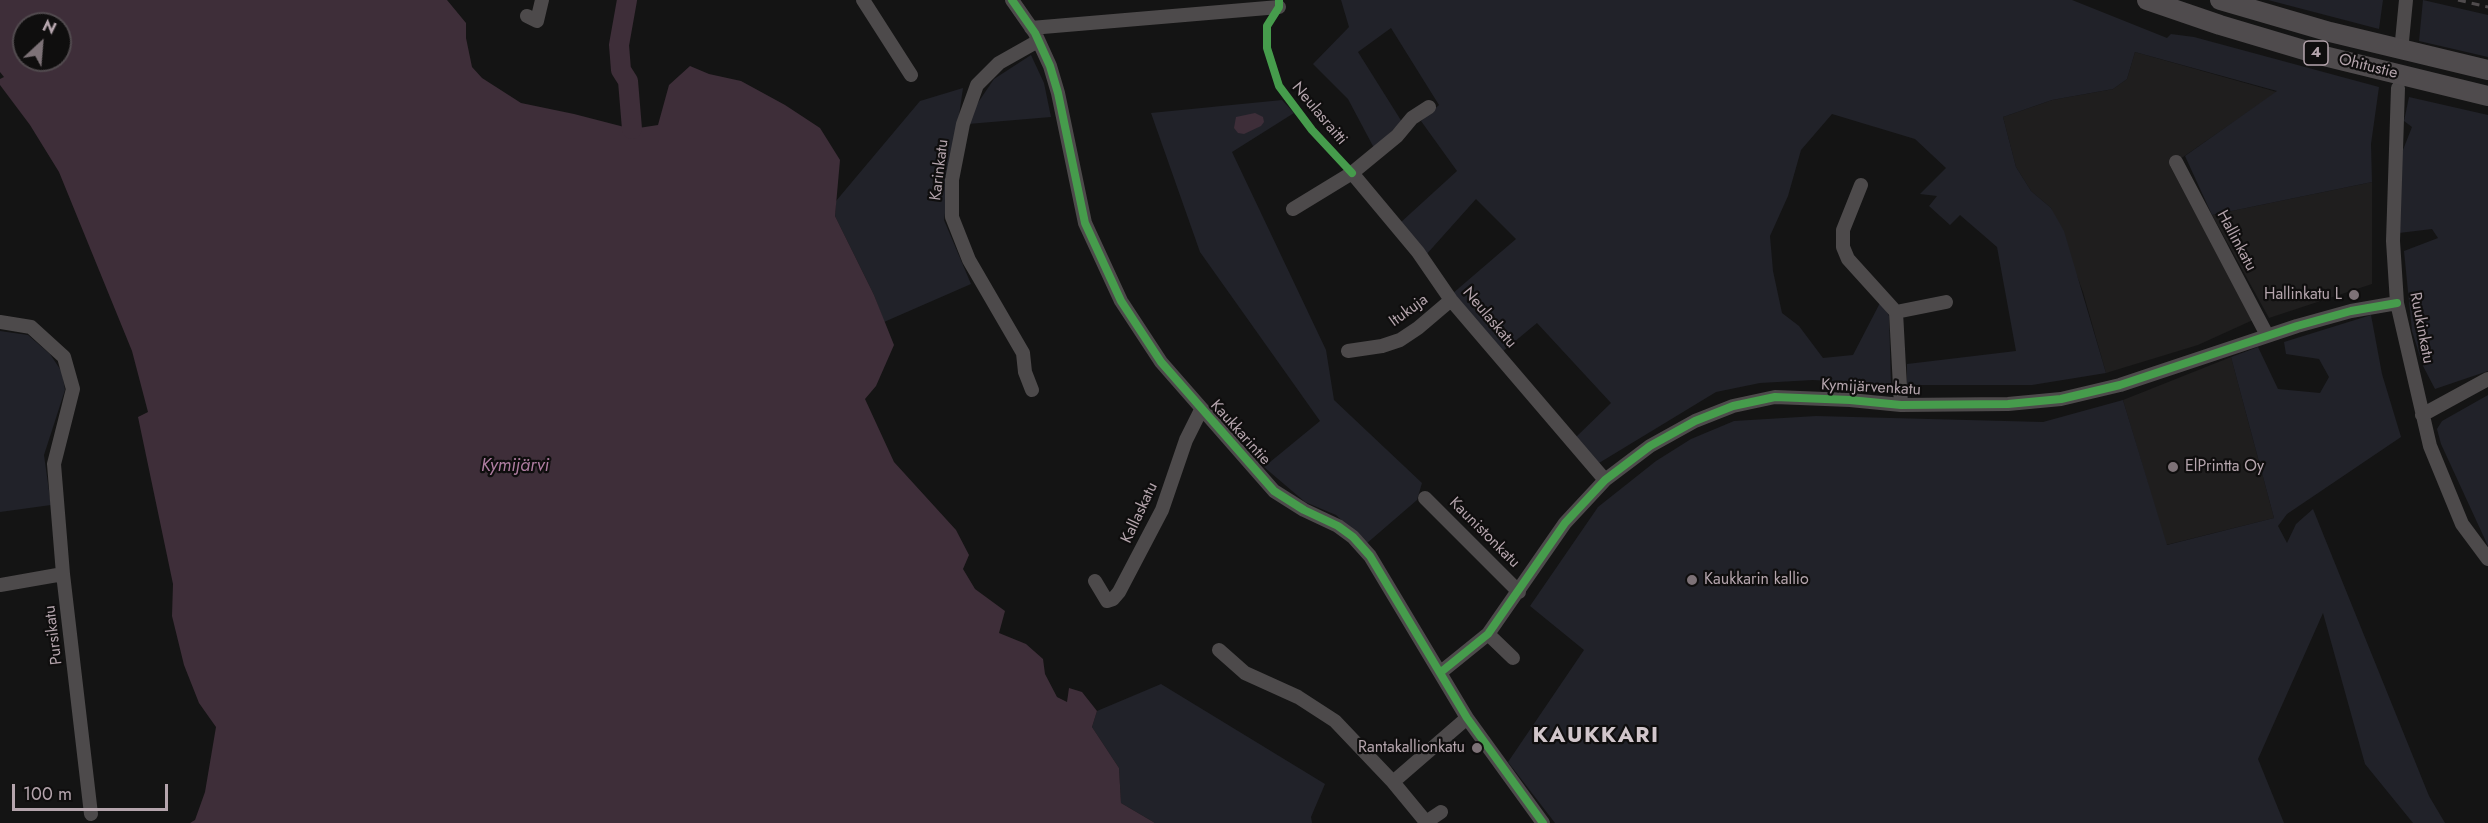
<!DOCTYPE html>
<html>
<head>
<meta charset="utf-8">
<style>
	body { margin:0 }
	#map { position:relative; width:2488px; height:823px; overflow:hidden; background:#141414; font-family:Jost,sans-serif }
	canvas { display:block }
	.north { position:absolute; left:12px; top:12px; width:60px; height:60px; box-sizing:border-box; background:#0f0e0e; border:2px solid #514a4e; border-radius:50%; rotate:26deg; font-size:16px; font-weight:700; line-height:24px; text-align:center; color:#b5a5ad }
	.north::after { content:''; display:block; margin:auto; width:21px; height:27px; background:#7d7277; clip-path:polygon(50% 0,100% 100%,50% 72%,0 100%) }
	.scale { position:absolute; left:12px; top:784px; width:156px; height:27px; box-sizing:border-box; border:3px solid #b5a5ad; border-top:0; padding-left:8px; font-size:18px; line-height:21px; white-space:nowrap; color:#b5a5ad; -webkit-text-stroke:4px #0f0e0e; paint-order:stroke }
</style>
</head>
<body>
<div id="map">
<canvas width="2488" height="823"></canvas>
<div class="north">N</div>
<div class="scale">100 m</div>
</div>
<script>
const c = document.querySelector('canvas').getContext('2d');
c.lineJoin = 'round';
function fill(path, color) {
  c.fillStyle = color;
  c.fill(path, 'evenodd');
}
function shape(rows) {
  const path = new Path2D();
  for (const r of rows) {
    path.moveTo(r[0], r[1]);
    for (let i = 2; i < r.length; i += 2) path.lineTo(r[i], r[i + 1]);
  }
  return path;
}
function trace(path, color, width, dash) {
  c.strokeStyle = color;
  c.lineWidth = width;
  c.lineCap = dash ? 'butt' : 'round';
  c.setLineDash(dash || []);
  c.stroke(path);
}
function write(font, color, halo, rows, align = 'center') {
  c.font = font + ' Jost,sans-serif';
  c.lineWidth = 4.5;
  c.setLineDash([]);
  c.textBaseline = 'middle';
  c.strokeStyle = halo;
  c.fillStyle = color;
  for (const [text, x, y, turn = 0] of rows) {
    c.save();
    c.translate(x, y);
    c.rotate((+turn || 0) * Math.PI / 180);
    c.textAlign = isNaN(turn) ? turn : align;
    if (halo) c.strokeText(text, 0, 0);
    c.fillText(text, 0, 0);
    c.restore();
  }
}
fill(shape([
	[2135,52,2277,92,2170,166,2253,320,2198,345,2106,373,2083,292,2051,208,2031,191,2016,167,2003,117,2052,100,2113,89,2127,79],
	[2372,182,2372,284,2269,318,2212,215],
	[2231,357,2274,518,2166,545,2123,400]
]), '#1f1e1e');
fill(shape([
	[1341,0,2072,0,2167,38,2171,34,2194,37,2379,87,2371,144,2372,182,2212,215,2185,156,2277,91,2135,52,2127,79,2113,89,2052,100,2003,117,2016,167,2031,191,2051,208,2064,231,2106,373,2032,385,1907,385,1907,364,2016,351,1997,247,1960,215,1950,225,1929,206,1937,196,1920,194,1946,168,1915,139,1832,114,1801,150,1788,196,1770,236,1773,271,1782,313,1799,326,1823,358,1853,355,1881,301,1889,316,1891,385,1813,380,1760,383,1716,392,1599,463,1575,438,1611,403,1537,323,1502,352,1452,294,1516,239,1476,199,1425,256,1400,223,1457,171,1421,121,1439,105,1391,28,1358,52,1402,122,1374,148,1348,99,1313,64,1349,27],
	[2268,0,2383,0,2379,29],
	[2423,0,2488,15,2488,57,2419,41],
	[1031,55,1044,83,1051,117,968,124,975,107,994,79],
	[963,88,944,220,971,284,884,322,874,295,835,216,836,201,920,101],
	[2409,97,2488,115,2488,371,2435,389,2423,366,2412,331,2404,251,2438,238,2432,229,2399,233,2399,160,2412,127,2404,121],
	[1282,100,1294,113,1232,152,1326,350,1334,400,1422,483,1417,500,1366,544,1336,515,1305,502,1264,467,1320,421,1200,252,1151,113],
	[2371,315,2382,374,2401,437,2287,514,2278,526,2287,543,2296,524,2313,509,2429,796,2445,823,2413,823,2365,764,2323,613,2258,759,2284,823,1555,823,1508,762,1584,650,1530,606,1598,507,1656,461,1691,439,1734,421,1816,416,2043,422,2123,400,2167,545,2274,518,2231,357,2258,347,2278,389,2320,393,2329,377,2319,359,2286,354,2284,342],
	[0,331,28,335,50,354,62,372,65,390,44,455,51,505,0,512],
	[2488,395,2488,546,2441,444,2437,429,2442,421],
	[1161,684,1325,784,1311,817,1312,823,1155,823,1121,803,1119,768,1092,727,1097,711]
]), '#212229');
fill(shape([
	[0,0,447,0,466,23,466,38,472,67,482,78,521,103,574,114,632,129,658,125,669,85,690,66,709,74,741,81,785,105,820,128,840,160,835,216,874,295,894,345,876,386,865,399,894,462,956,530,969,555,963,569,975,589,1005,611,999,633,1026,644,1043,659,1045,674,1057,697,1067,702,1069,688,1082,692,1097,711,1092,727,1119,768,1121,803,1155,823,190,823,195,820,205,792,216,727,199,703,184,665,172,616,173,584,138,417,148,412,132,351,59,172,30,125,0,85,0,79,4,77,0,72],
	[24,24,60,24,60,60,24,60],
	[1255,113,1263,117,1264,122,1261,126,1244,134,1238,133,1234,128,1236,117]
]), '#3e2e39');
trace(shape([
	[627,0,619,45,621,70,628,81,632,129]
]), '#3e2e39', 20);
trace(shape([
	[863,0,911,75],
	[1012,0,1035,33,1050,66,1058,93,1085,223,1121,301,1161,362,1274,491,1304,510,1338,526,1353,537,1370,556,1467,718,1543,823],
	[527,16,537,21,542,0],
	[1031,28,1279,7],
	[2402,41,2406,0],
	[2398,88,2393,241,2397,303,2430,446,2462,524,2488,559],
	[2176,162,2267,335],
	[1352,173,1418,252,1451,300,1605,480],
	[1861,185,1843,230,1843,247,1848,259,1896,312,1901,405],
	[1293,209,1352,173,1397,136,1412,118,1429,107],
	[1896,312,1946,302],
	[0,322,31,327,64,357,73,389,54,464,63,574,91,814],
	[1348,351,1382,346,1400,340,1418,328,1451,300],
	[1032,390,1025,372,1023,353,969,260,952,217,952,180,963,124,977,85,999,63,1038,41],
	[2422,415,2488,379],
	[1425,498,1519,592],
	[1095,581,1107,601,1113,599,1119,592,1162,510,1186,440,1201,410],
	[0,585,63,574],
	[1488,634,1513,658],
	[1219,650,1245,673,1298,697,1335,721,1393,782,1467,718],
	[1441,672,1488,634,1565,523,1605,480,1650,446,1695,421,1733,406,1775,397,1850,400,1901,405,2008,404,2061,399,2120,385,2297,326,2351,311,2397,303],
	[1393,782,1426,822,1441,812]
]), '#4d4a4b', 14);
trace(shape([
	[2147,0,2220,25,2324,56,2488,96],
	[2220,0,2330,32,2488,70]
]), '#4f4b4d', 20);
trace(shape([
	[2458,0,2488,7]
]), '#4f4b4d', 3, [8, 6]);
trace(shape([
	[1012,0,1035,33,1050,66,1058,93,1085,223,1121,301,1161,362,1274,491,1304,510,1338,526,1353,537,1370,556,1467,718,1543,823],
	[1279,0,1279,7,1267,26,1267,48,1279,86,1312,130,1352,173],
	[1441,672,1488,634,1565,523,1605,480,1650,446,1695,421,1733,406,1775,397,1850,400,1901,405,2008,404,2061,399,2120,385,2297,326,2351,311,2397,303]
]), '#469c4c', 8);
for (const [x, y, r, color] of [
	[2354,295,6,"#7d7277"],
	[2173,467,6,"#7d7277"],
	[1692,580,6,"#7d7277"],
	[1477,748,6,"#7d7277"]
]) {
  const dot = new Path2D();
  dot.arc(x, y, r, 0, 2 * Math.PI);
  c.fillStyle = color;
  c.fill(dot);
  trace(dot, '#0f0e0e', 2);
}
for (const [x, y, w] of [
	[2316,53,24]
]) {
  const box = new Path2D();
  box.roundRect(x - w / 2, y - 12, w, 24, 4.5);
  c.fillStyle = '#0f0e0e';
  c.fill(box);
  trace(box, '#b5a5ad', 1.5);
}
write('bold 15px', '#b5a5ad', null, [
	["4",2316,53]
]);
write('16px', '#b5a5ad', '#0f0e0e', [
	["Ohitustie",2368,67,14],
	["Neulasraitti",1319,114,50],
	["Karinkatu",940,170,-83],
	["Hallinkatu",2236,241,62],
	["Itukuja",1409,311,-36],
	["Neulaskatu",1489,318,50],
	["Ruukinkatu",2421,328,79],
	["Kymijärvenkatu",1871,388,3],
	["Kaukkarintie",1240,433,48],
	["Kallaskatu",1140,513,-65],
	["Kaunistonkatu",1484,533,45],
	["Pursikatu",54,635,-97]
]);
write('16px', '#b5a5ad', '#0f0e0e', [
	["Hallinkatu L",2342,295],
	["ElPrintta Oy",2185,467,"left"],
	["Kaukkarin kallio",1704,580,"left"],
	["Rantakallionkatu",1465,748]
], 'right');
write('italic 18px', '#af7da1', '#0f0e0e', [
	["Kymijärvi",515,467]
]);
c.letterSpacing = '1.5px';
write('bold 22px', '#d1c6cb', '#0f0e0e', [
	["KAUKKARI",1596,737]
]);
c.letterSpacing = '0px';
</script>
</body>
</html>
